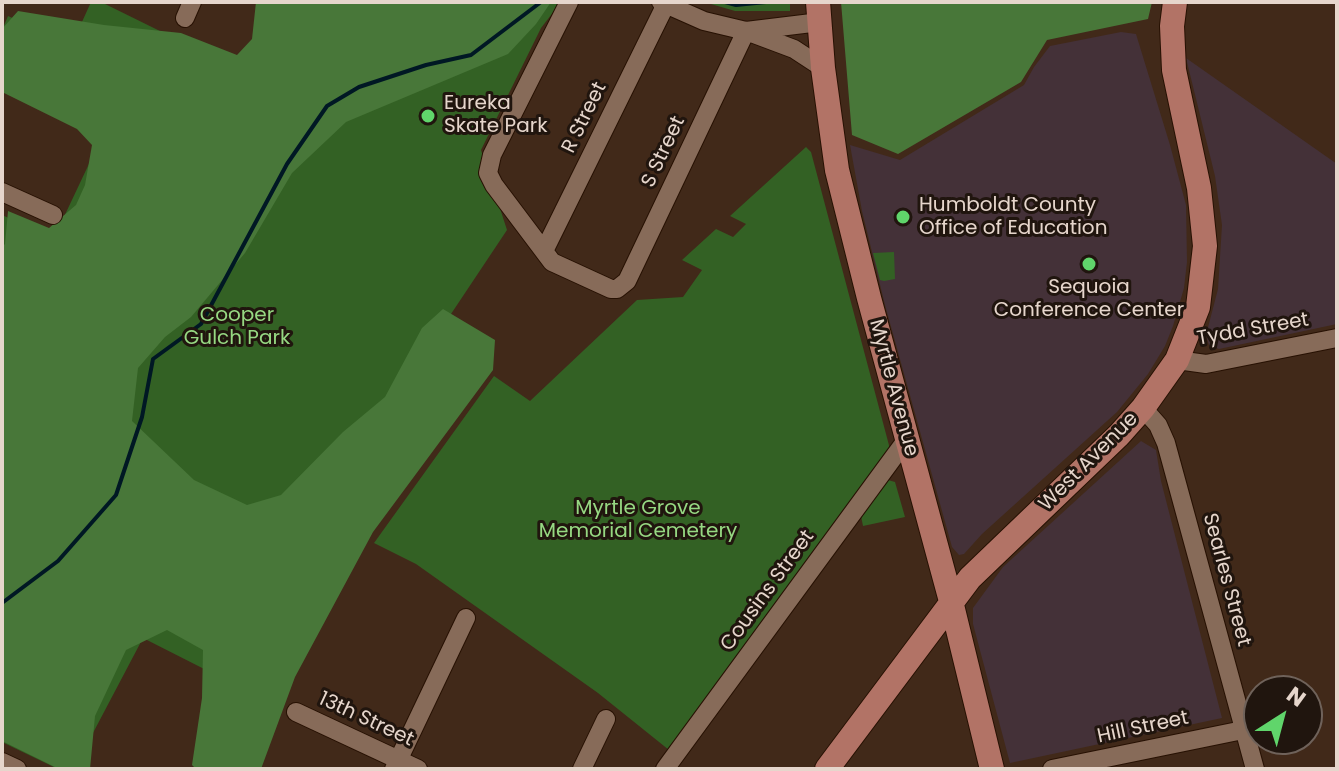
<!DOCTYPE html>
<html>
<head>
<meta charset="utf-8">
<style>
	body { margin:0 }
	#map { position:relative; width:1339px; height:771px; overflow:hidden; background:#412919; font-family:Poppins,sans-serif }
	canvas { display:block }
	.frame { position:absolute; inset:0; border:4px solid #e6d6cc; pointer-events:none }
	.north { position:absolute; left:1243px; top:675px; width:80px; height:80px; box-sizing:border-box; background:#20150e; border:2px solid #6f625a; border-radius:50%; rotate:36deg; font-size:22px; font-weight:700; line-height:32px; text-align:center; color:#e6d6cc }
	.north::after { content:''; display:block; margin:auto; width:28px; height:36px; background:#60d56b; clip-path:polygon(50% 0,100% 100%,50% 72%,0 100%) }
</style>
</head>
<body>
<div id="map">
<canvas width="1339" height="771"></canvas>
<div class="frame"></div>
<div class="north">N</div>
</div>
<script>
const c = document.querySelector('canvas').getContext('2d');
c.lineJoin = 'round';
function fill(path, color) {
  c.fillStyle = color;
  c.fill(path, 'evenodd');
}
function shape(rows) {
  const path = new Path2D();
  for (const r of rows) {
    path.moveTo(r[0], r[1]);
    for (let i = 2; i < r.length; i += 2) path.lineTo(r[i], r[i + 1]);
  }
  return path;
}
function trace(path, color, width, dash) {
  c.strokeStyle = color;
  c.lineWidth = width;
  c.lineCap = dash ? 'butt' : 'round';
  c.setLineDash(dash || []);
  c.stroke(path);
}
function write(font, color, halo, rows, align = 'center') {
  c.font = font + ' Poppins,sans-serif';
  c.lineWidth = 6;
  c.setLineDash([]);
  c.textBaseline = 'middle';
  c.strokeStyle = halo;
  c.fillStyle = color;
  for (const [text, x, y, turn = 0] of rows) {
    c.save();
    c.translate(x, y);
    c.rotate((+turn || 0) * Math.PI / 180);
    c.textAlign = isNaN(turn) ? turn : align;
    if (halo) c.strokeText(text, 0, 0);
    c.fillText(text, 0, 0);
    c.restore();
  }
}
fill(shape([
	[1121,32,1136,34,1170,145,1186,205,1187,262,1184,288,1173,326,1165,346,1148,374,1117,412,982,534,964,554,959,555,952,547,885,305,862,211,850,145,900,160,1024,85,1034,67,1050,46],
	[1186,58,1337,164,1337,324,1219,349,1209,345,1206,335,1218,289,1222,225,1215,176],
	[1141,441,1156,450,1161,481,1222,718,1010,763,973,624,973,608,1003,567]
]), '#443138');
fill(shape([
	[91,2,101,2,231,66,257,54,281,2,561,2,541,28,481,150,507,230,445,323,246,769,195,769,214,674,143,638,74,769,58,769,2,742,2,215,54,238,104,132,2,30,8,16,72,44],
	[704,2,790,2,790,11,735,11],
	[806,147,811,152,890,449,669,750,598,693,416,564,374,543,494,376,530,401,637,300,683,297,702,270,682,260,716,229,733,237,746,224,730,216],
	[894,252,895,279,884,281,880,280,873,253],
	[888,480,895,482,905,517,863,526,861,516]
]), '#336124');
fill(shape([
	[256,2,551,2,536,24,508,54,346,122,292,173,245,253,191,317,165,337,138,368,132,421,194,480,247,505,281,495,343,432,385,397,422,328,443,309,495,340,493,370,373,532,295,677,261,769,196,769,192,765,202,698,203,650,167,630,126,650,95,716,90,769,59,769,2,741,2,247,5,244,8,211,49,228,76,205,85,185,92,145,77,129,2,92,2,29,18,11,104,25,181,33,237,55,252,39],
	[841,2,1152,2,1148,19,1047,40,1021,82,898,154,852,135]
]), '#487739');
trace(shape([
	[725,2,736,5,766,2],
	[2,603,58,561,116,495,142,417,153,359,201,324,287,164,327,106,359,87,426,65,471,55,541,2]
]), '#001824', 4);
const minor = shape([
	[569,2,492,155,488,173,494,185,552,262,611,289,617,289,627,281,746,31,794,49,823,68],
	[661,2,704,21,746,31,820,22],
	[185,18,192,2],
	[2,192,53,215],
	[544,251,666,4],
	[1177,360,1206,364,1337,338],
	[1143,408,1158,425,1166,443,1255,769],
	[296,712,418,769],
	[2,762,17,769],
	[394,769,466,618],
	[582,769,606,719],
	[665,769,907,439],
	[1052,769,1243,730]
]);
const major = shape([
	[818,2,823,68,837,170,869,298,951,601,992,769],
	[827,769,970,578,1119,435,1143,408,1177,360,1198,307,1205,246,1199,188,1174,70,1172,26,1175,2]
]);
trace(minor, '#271103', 20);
trace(major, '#271103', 26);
trace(minor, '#876b59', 18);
trace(major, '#b27366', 24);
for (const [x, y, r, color] of [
	[428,116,8,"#60d56b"],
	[903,217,8,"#60d56b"],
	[1089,264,8,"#60d56b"]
]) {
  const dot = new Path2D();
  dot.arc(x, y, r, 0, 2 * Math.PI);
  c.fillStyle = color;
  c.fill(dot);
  trace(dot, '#20150e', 3);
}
write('20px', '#e6d6cc', '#20150e', [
	["Eureka",444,104],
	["Skate Park",444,127],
	["Humboldt County",919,206],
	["Office of Education",919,229],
	["Sequoia",1089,288,"center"],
	["Conference Center",1089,311,"center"]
], 'left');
write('20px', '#e6d6cc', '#20150e', [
	["R Street",585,118,-64],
	["S Street",664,152,-65],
	["Tydd Street",1253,330,-10],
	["Myrtle Avenue",893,388,75],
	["West Avenue",1089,462,-45],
	["Searles Street",1226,580,75],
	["Cousins Street",768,591,-54],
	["13th Street",366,720,25],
	["Hill Street",1143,728,-12]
]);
write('20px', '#96d882', '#20150e', [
	["Cooper",237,316],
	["Gulch Park",237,339],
	["Myrtle Grove",638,509],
	["Memorial Cemetery",638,532]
]);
</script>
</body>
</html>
